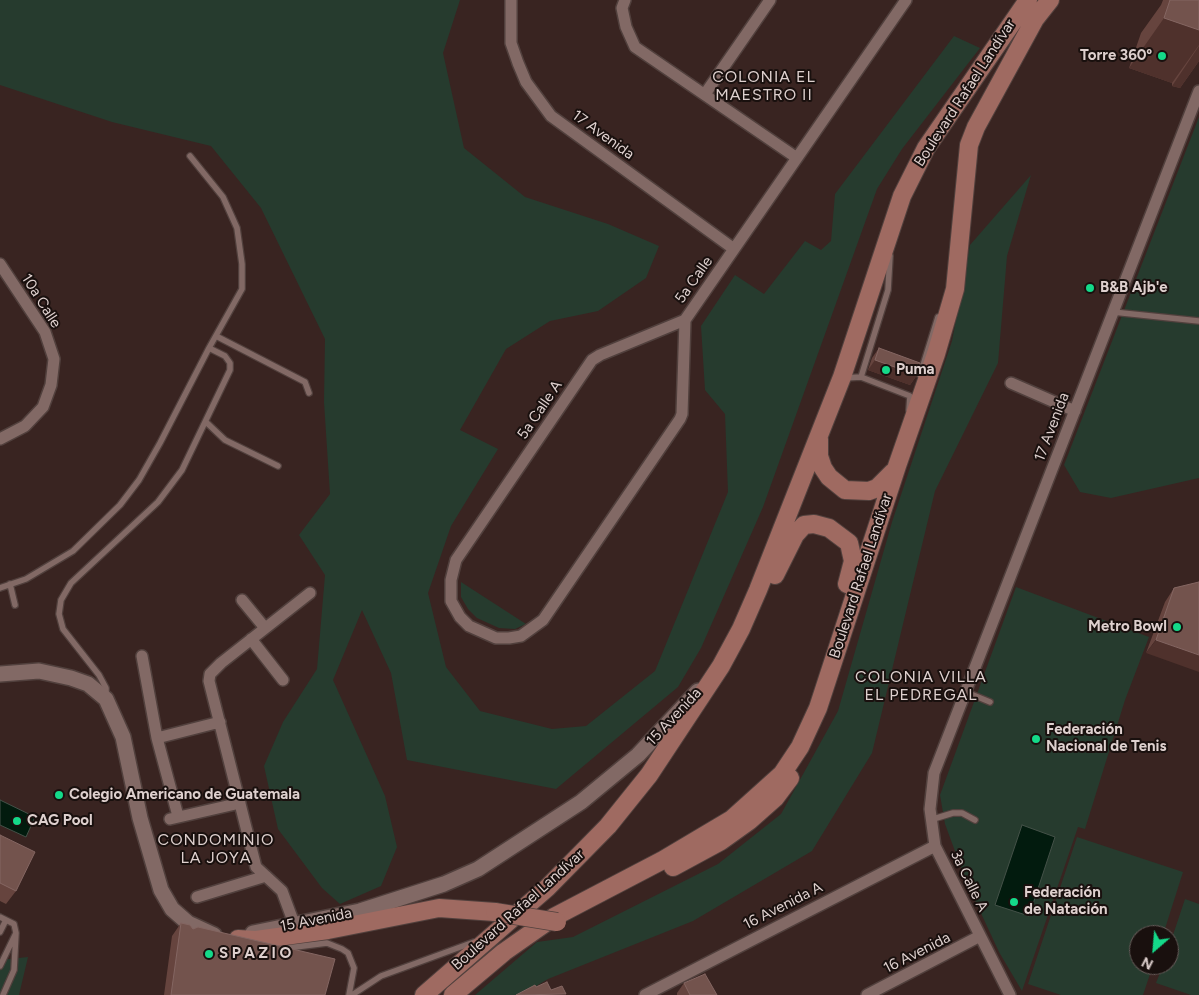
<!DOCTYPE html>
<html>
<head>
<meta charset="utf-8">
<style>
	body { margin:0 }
	#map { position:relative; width:1199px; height:995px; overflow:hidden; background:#392421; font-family:Figtree,sans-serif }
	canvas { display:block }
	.north { position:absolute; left:1129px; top:925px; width:50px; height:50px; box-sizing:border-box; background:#19100e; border:1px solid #685d5b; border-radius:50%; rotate:207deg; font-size:14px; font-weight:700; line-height:20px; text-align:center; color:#ded0ce }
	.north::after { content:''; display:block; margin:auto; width:18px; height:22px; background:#14d989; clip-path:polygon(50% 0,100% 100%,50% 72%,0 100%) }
</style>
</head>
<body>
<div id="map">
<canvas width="1199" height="995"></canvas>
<div class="north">N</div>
</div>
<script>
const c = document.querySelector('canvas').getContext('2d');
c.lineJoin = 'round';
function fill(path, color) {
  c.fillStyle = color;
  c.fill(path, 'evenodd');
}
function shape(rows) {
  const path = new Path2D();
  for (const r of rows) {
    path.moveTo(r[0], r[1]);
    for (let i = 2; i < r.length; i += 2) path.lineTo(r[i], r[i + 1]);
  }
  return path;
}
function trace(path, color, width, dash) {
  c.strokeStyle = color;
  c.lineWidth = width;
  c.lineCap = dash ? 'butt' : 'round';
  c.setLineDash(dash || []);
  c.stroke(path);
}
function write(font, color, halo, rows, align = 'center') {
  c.font = font + ' Figtree,sans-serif';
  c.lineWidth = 4;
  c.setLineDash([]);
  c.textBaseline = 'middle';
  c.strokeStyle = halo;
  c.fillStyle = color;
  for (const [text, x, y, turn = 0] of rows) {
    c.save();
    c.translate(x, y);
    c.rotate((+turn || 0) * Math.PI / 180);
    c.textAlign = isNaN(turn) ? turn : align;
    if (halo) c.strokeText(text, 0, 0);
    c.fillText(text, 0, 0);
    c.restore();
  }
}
fill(shape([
	[0,0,460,0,443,53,464,148,525,197,608,224,659,246,646,278,598,311,550,321,506,349,460,430,498,449,451,526,428,593,446,667,480,711,552,729,586,726,655,671,728,492,725,414,705,390,701,326,735,275,764,294,805,241,821,250,831,241,835,194,954,36,980,48,902,149,877,189,763,507,701,648,678,687,556,789,407,760,391,673,362,610,333,680,385,796,397,847,381,886,340,904,322,888,278,829,264,766,283,722,317,669,325,575,299,535,330,494,324,402,325,339,261,208,211,146,112,122,0,85],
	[1199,117,1199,478,1111,498,1080,492,1064,465],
	[1031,175,1007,256,998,363,935,491,872,753,812,851,693,921,548,979,521,995,475,995,537,942,573,937,718,864,781,814,838,711,892,522,952,341,970,245],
	[461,582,526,624,515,629,499,628,477,618,468,609,461,597],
	[1016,587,1149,637,1125,700,1085,829,1078,827,1022,991,999,952,966,881,945,824,940,795],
	[1077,837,1183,872,1163,935,1139,935,1139,965,1153,965,1143,995,1061,995,1028,984],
	[1185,899,1199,904,1199,995,1191,995,1156,983,1163,965,1169,965,1169,947],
	[28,957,19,995,0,995,0,960]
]), '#263b2e');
const water = shape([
	[0,800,35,817,26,837,0,825,0,800],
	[1022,825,1055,837,1029,916,995,905,1022,825]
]);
fill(water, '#021b0e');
trace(water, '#445148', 1);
const lane = shape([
	[1113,312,1199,321],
	[216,336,305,382,309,393],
	[920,375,938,317],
	[861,377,888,290,890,256],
	[844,378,861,377,910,396,909,410],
	[206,422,225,440,278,466],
	[10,584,15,605],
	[0,588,26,579,73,551,120,505,139,480,160,443,209,348,242,289,242,264,237,228,223,197,190,156],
	[966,692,990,702],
	[106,697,106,688,99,675,63,629,59,614,61,600,71,583,158,502,182,470,230,370,230,363,225,356,209,348],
	[930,820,953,813,962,813,975,820],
	[0,917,14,924,16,933,0,966],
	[0,932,6,920],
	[280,949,327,943,342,949,348,953,354,968,349,995],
	[3,995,14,970,16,933],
	[352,995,381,976,474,942]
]);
const street = shape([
	[511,0,511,43,518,63,526,82,551,116,734,249],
	[625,0,622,8,626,27,635,47,797,158],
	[705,94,770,0],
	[0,264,45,332,54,359,51,385,43,407,25,426,0,439],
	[685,320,600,355,592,360,456,560,451,580,451,601,460,617,469,626,496,638,509,638,521,636,543,620,680,419,682,414,685,320,906,0],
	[1011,383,1075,411],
	[242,600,265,628],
	[251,639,283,680],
	[142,656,157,738,220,722],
	[157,738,178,816],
	[170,819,240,803],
	[197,897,266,876],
	[292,926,292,918,282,891,256,867,209,681,210,674,221,663,310,593],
	[645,995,935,846],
	[867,995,980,936],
	[1010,995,935,846,930,809,934,773,1199,91]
]);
const secondary = shape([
	[0,674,39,671,71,678,88,684,106,699,123,737,140,818,161,890,172,909,188,923,214,935],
	[253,933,360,911,444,884,478,869,581,802,638,755,698,691]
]);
const primary = shape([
	[819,439,819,456,823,468,829,477,845,490,869,491,877,488,893,472],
	[775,575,795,535,804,525,814,524,829,528,849,543,853,561,847,584],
	[673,867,721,841,749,821,775,798,790,778],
	[238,939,256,940,328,930,439,908,495,912],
	[424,995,547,888,608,826,649,775,721,666,741,629,758,590,842,377,902,196,926,148,1028,0],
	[453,995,504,952,554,917,663,860,732,819,782,774,800,747,818,708,897,466,936,354,955,289,969,145,976,127,1035,19,1050,0]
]);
trace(lane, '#51403d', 8);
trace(street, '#51403d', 14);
trace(secondary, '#51403d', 18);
trace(primary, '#51403d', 20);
trace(lane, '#826965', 5.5);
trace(street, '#826965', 11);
trace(secondary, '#826965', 15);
trace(primary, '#9f6a61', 18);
const primaryBridge = shape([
	[495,912,557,922]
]);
trace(primaryBridge, '#51403d', 20, []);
trace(primaryBridge, '#9f6a61', 18);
fill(shape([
	[1163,0,1199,0,1199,61,1180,88,1172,86,1172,83,1129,68,1141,33,1161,5],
	[879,348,917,375,910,385,868,370,872,358],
	[1199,582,1146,653,1165,602,1174,588],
	[0,835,16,891,6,904,0,901],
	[181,923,325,995,164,995,172,936],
	[684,983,717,995,677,995,677,993]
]), '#66443e');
fill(shape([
	[1164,18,1199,30,1199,45,1172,83,1129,68],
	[1199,46,1199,61,1180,88,1172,86],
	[875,360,917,375,910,385,868,370],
	[1156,640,1199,655,1199,672,1146,653]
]), '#4f312c');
const building = shape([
	[1170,0,1199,0,1199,30,1164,18,1170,0],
	[879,348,920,363,917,375,875,360,879,348],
	[1199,582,1199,655,1156,640,1174,588,1199,582],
	[0,835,35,852,16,891,0,883,0,835],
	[181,923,190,925,193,929,198,927,335,959,325,995,171,995,181,923],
	[705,974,717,995,690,995,684,983,705,974],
	[547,982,551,990,562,986,566,994,516,995,535,985,536,987,547,982]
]);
fill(building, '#73534d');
trace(building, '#846662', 1);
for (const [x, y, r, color] of [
	[1162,56,5,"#14d989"],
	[1090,288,5,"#14d989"],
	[886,370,5,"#14d989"],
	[1177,627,5,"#14d989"],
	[1036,739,5,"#14d989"],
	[59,795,5,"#14d989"],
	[17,821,5,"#14d989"],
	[1014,902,5,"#14d989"],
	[209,954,5,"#14d989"]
]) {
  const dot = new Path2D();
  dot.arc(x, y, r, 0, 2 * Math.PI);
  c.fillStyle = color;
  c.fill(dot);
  trace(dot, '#19100e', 2);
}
write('bold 15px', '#ded0ce', '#19100e', [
	["Torre 360º",1152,56,"right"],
	["B&B Ajb'e",1100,288],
	["Puma",896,370],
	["Metro Bowl",1167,627,"right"],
	["Federación",1046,730],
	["Nacional de Tenis",1046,747],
	["Colegio Americano de Guatemala",69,795],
	["CAG Pool",27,821],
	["Federación",1024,893],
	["de Natación",1024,910],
	["S P A Z I O",219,954]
], 'left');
write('15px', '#ded0ce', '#19100e', [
	["Boulevard Rafael Landívar",965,93,-57],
	["17 Avenida",603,135,36],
	["5a Calle",694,280,-55],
	["10a Calle",41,301,58],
	["5a Calle A",540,410,-56],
	["17 Avenida",1052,427,-69],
	["Boulevard Rafael Landívar",861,576,-72],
	["15 Avenida",674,717,-47],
	["3a Calle A",969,881,64],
	["16 Avenida A",783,906,-27],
	["Boulevard Rafael Landívar",518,910,-42],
	["15 Avenida",316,920,-11],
	["16 Avenida",917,953,-27]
]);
c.letterSpacing = '1px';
write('16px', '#ded0ce', '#19100e', [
	["COLONIA EL",764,77],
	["MAESTRO II",764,95],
	["COLONIA VILLA",921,677],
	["EL PEDREGAL",921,695],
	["CONDOMINIO",216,840],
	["LA JOYA",216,858]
]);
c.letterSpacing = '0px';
</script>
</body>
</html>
